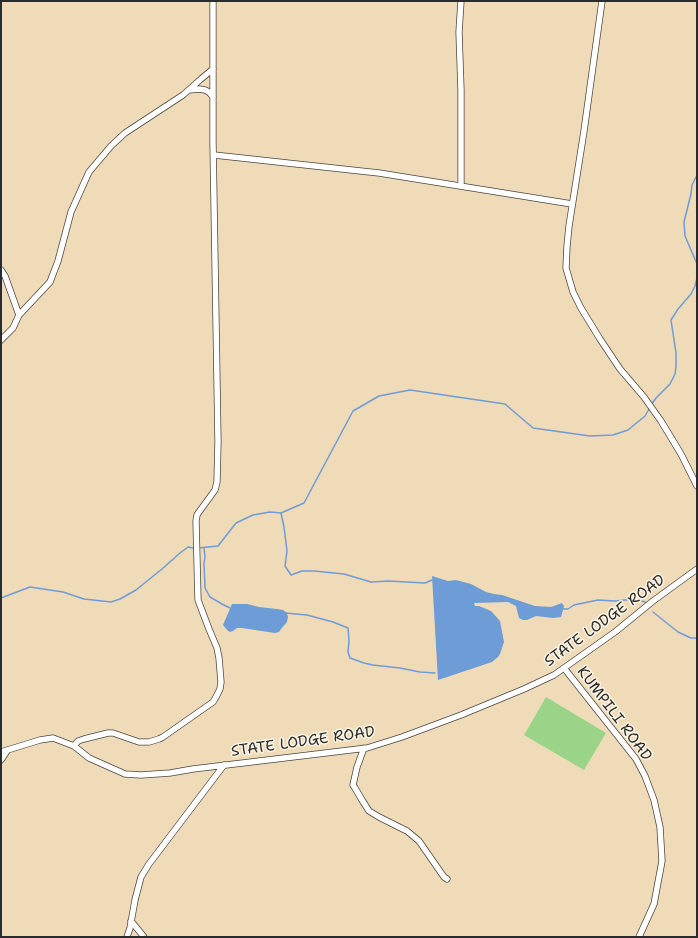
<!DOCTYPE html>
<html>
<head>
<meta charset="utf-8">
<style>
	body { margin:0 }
	#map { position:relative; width:698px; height:938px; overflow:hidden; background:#f0dbb9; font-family:"Shantell Sans",sans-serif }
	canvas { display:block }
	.frame { position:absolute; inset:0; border:2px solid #2b2b2b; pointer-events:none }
</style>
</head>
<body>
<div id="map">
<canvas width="698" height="938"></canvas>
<div class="frame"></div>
</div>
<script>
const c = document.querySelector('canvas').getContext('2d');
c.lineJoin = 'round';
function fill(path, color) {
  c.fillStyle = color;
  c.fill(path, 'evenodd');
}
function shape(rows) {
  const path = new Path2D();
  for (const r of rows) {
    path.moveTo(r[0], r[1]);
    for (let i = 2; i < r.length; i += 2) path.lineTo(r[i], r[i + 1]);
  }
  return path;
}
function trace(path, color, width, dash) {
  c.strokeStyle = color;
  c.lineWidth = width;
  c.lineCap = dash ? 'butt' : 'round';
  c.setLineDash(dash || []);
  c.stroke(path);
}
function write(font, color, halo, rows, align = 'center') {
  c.font = font + ' "Shantell Sans",sans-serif';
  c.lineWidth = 3;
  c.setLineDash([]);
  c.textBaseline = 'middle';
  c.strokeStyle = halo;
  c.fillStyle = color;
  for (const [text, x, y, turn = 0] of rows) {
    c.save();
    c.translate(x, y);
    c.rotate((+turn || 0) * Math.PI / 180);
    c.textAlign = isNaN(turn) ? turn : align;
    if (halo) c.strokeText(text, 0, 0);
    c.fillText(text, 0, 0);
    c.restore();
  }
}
fill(shape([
	[546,697,606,733,584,770,524,735]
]), '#99d488');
fill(shape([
	[432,576,448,581,456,580,471,584,486,592,494,594,502,595,535,606,551,607,562,603,564,606,561,617,553,618,536,616,527,620,523,620,519,618,516,606,508,602,474,603,475,606,479,606,491,611,500,621,504,642,500,654,498,657,492,662,438,680],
	[232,604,247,604,259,607,277,609,283,610,287,613,288,617,287,622,281,629,279,632,275,633,242,628,237,628,233,631,230,632,227,630,223,625]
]), '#6e9cd6');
trace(shape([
	[697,175,692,185,691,194,684,222,685,236,697,264],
	[651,405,656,398,670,384,675,374,676,366,676,353,671,320,678,309,685,301,691,294,695,286,697,278],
	[281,513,304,503,353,411,379,396,410,390,505,404,533,428,590,436,613,435,628,430,645,416,649,409],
	[198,548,218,546,236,523,253,515,270,512,281,513,284,527,287,551,285,566,291,575,302,571,314,571,344,574,371,582,388,581,425,583,432,580],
	[204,548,205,557,204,563,205,588,210,597,222,604,230,608],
	[1,598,30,587,63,592,84,599,111,602,120,599,136,590,162,569,180,553,188,547,194,548],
	[563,609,568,609,574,605,598,600,615,601,635,599,645,602],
	[653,612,678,632,691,638,697,638],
	[285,613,307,615,333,622,348,628,349,641,348,652,350,658,364,663,373,665,400,668,420,672,435,673]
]), '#6e9cd6', 1.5);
const minor = shape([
	[602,1,584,131,569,226,567,246,566,268,573,292,581,308,600,339,620,369,644,397,661,421,681,454,697,486],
	[189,90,199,89,205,90,209,92,213,97],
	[214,155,379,173,572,204],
	[461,186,461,90,459,32,461,1],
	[1,270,5,276,19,315],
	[1,340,13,328,19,315,50,282,58,261,71,212,89,172,111,146,125,133,183,95,201,79,213,69],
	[564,668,636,759,645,776,654,800,660,827,662,861,654,904,639,937],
	[74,746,78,741,84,739,108,733,113,733,139,742,149,742,159,739,163,737,213,702,216,697,220,689,221,682,219,658,217,648,209,629,198,600,196,521,197,515,199,512,215,490,217,482,218,442,216,321,213,143,213,1],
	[364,748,357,767,353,785,355,788,362,800,369,811,379,817,407,831,419,841,444,877,447,879],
	[1,752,40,740,53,738,74,746,89,758,125,774,141,775,170,773,193,769,367,748,402,737,461,715,524,689,554,675,615,632,653,601,697,569],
	[1,760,7,751],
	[131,921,144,937],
	[127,937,130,928,135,900,141,877,149,864,224,765]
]);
trace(minor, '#494540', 7);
trace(minor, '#fff', 5.5);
write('15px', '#2b2b2b', '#fcf5e5', [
	["STATE LODGE ROAD",605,621,-36],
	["KUMPILI ROAD",614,714,53],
	["STATE LODGE ROAD",303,742,-8]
]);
</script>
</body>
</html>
